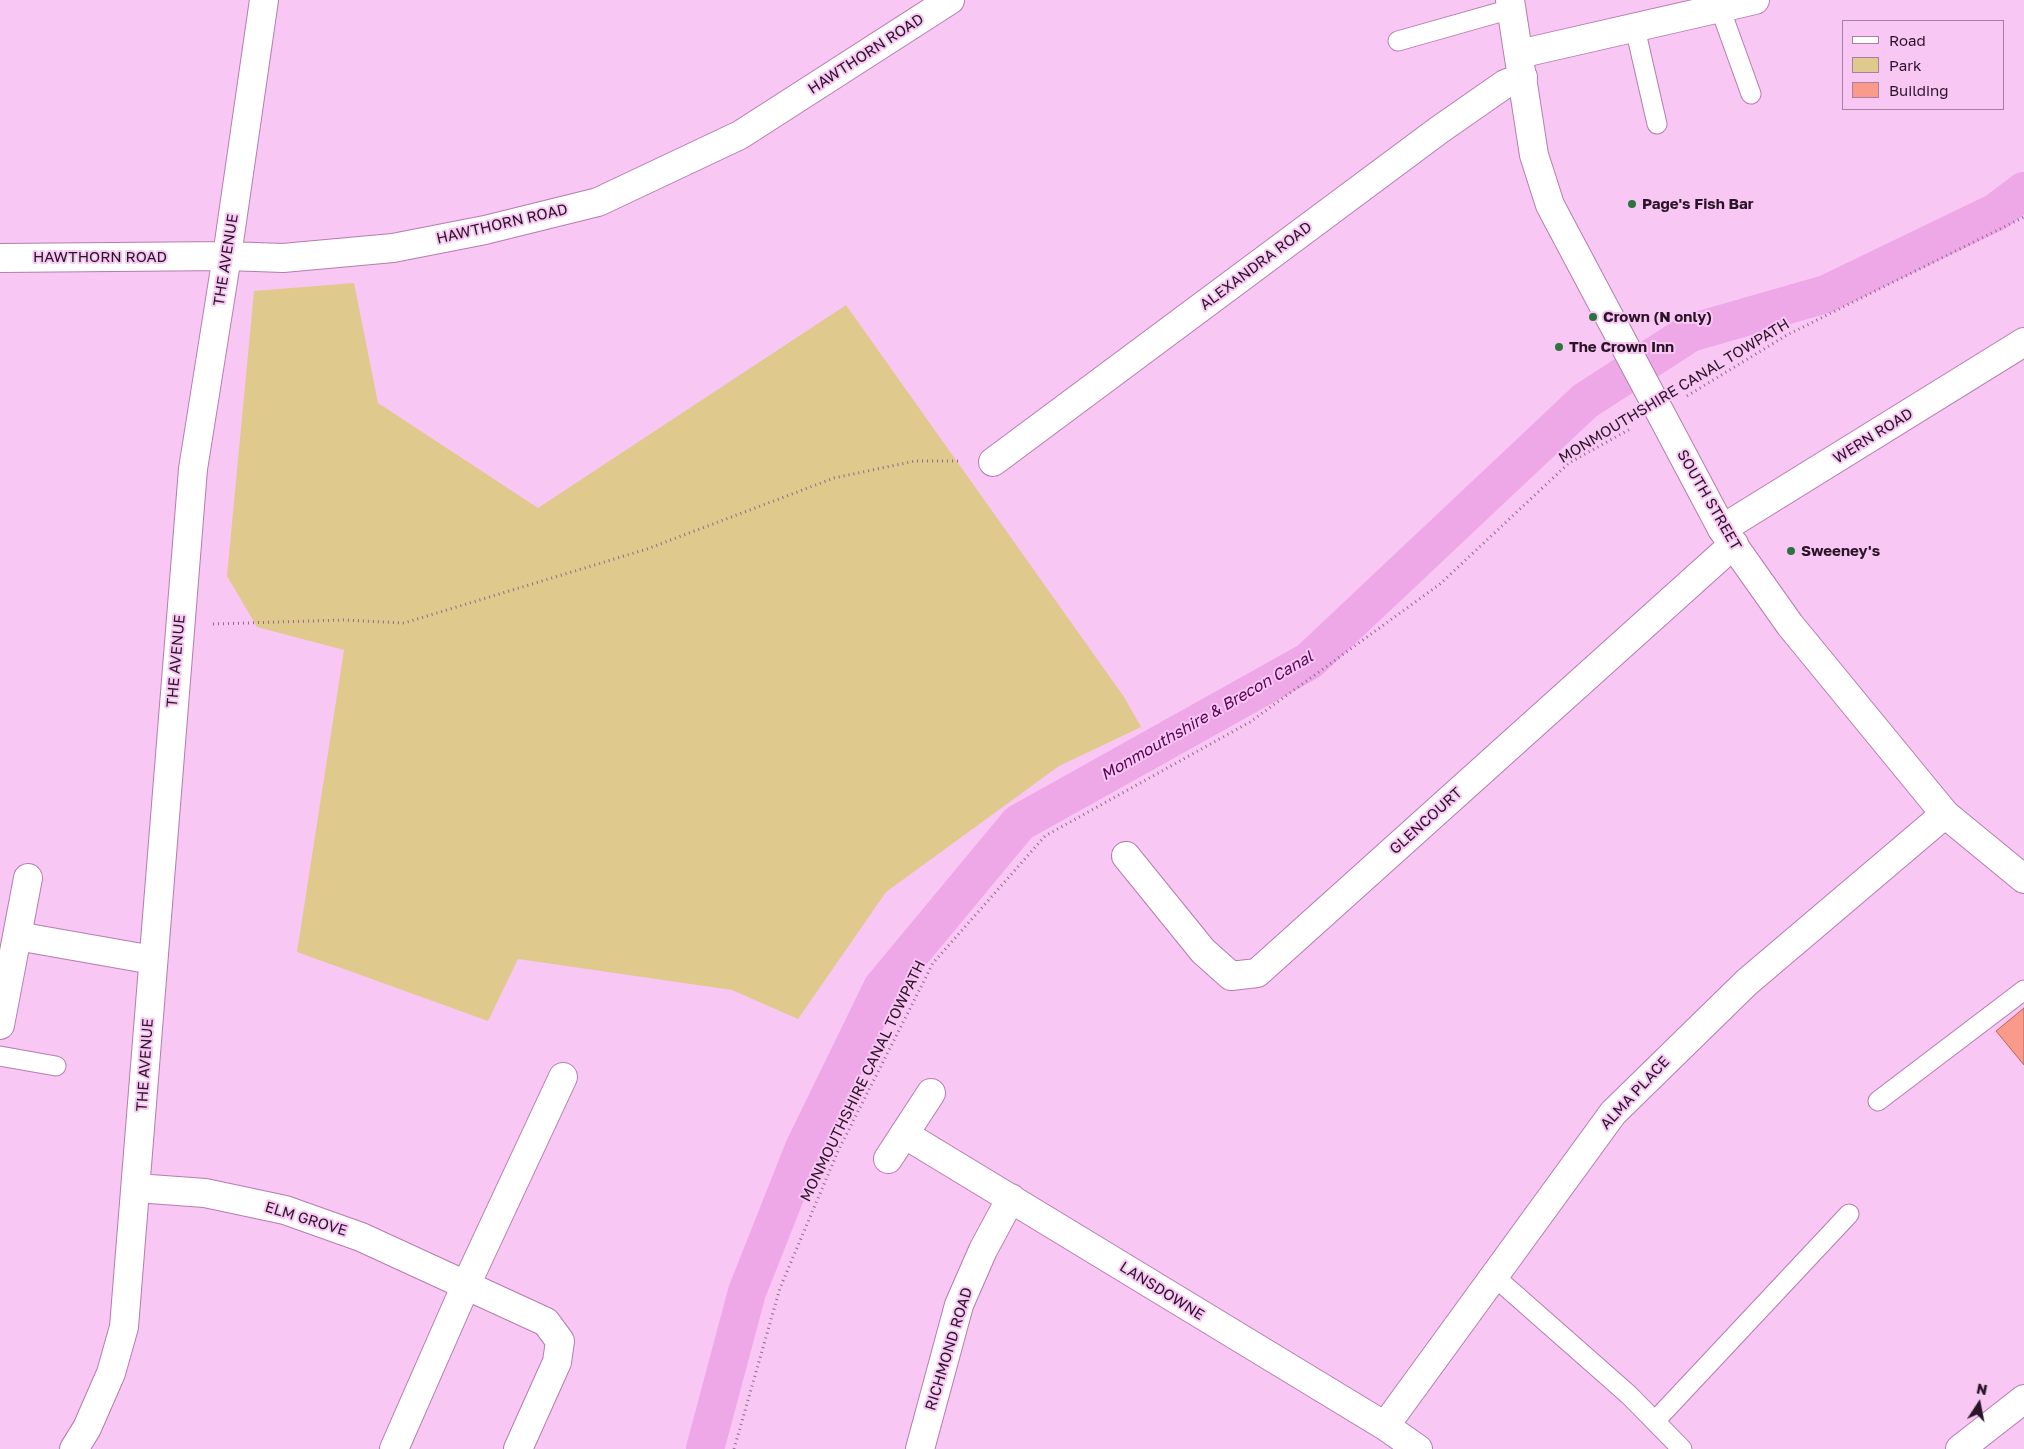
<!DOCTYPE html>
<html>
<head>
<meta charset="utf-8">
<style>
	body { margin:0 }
	#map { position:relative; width:2024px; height:1449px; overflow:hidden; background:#f9c7f3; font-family:"Golos Text",sans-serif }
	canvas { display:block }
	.legend { position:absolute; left:1842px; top:20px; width:162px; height:90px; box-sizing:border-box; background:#f9c7f3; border:1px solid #a67fa2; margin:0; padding:6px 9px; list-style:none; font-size:15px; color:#2a1428 }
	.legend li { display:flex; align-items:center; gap:10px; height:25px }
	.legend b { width:25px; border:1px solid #a67fa2 }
	.north { position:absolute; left:1954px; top:1379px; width:50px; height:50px; -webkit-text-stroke:4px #f9c7f3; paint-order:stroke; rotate:11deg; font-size:14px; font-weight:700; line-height:20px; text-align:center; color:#2a1428 }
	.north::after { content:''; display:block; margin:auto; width:18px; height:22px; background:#2a1428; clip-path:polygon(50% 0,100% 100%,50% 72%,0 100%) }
</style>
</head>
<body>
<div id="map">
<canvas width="2024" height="1449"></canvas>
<ul class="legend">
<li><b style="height:6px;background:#fff"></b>Road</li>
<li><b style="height:14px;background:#e0c98c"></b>Park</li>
<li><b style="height:14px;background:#f99a8a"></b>Building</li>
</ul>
<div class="north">N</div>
</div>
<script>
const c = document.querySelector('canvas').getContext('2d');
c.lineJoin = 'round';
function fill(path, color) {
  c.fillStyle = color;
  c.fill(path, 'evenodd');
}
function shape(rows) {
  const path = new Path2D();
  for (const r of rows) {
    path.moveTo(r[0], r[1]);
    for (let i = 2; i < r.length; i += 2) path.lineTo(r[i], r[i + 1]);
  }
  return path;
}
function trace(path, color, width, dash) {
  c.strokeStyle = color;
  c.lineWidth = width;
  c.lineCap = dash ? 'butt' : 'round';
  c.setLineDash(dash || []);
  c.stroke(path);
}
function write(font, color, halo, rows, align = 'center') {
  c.font = font + ' "Golos Text",sans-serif';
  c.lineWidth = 4;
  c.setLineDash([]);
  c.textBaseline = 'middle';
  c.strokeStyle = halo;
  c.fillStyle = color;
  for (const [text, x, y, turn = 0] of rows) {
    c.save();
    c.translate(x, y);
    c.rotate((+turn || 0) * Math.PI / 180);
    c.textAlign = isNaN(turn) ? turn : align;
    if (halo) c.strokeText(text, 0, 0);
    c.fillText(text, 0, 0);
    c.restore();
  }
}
fill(shape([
	[354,283,378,403,538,508,846,305,1124,697,1141,727,1059,766,886,892,798,1019,732,990,518,959,488,1021,297,952,344,650,257,627,227,576,254,291]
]), '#e0c98c');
trace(shape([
	[705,1449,747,1292,804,1148,882,988,1019,823,1309,661,1585,401,1690,333,1826,294,1996,212,2024,191]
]), '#eea7e7', 38);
const building = shape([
	[2024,1008,2024,1065,1996,1031,2024,1008]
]);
fill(building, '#f99a8a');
trace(building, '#b3675b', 1);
const lane = shape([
	[1720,8,1751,94],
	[1635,28,1657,124],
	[1398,41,1511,9],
	[0,1056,56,1066],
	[1878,1101,2024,990],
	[1495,1277,1629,1395,1682,1449],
	[1655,1421,1849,1214]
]);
const street = shape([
	[1519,54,1755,0],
	[0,258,227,256,283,258,393,248,485,230,598,202,740,135,950,0],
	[993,462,1439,130,1505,84,1523,77],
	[1722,529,2024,342],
	[1126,856,1203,951,1231,976,1257,973,1734,544],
	[17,936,28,878],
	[0,1025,17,936,153,960],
	[904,1134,1385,1426,1418,1449],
	[888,1159,931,1093],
	[136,1188,205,1193,285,1210,361,1237,546,1322,560,1341,557,1362,518,1449],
	[1385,1426,1613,1113,1747,982,1945,814],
	[74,1449,87,1428,111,1373,124,1327,193,469,227,256,264,0],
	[394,1449,466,1285,563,1077],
	[920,1449,959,1305,983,1250,1011,1198],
	[1960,1449,2024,1399]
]);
const secondary = shape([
	[1510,0,1534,155,1550,205,1722,529,1790,625,1945,814,2024,879]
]);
trace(lane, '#b57cb0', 21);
trace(street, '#b57cb0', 30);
trace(secondary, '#b57cb0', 30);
trace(shape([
	[1687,396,1787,335,2024,217],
	[213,624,343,620,404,623,647,549,834,478,915,461,961,461],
	[734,1449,780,1288,838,1151,933,963,1045,836,1250,722,1440,584,1569,463,1632,428]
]), '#8e6b8a', 3, [1, 4]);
trace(lane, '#fff', 19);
trace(street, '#fff', 28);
trace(secondary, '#fff', 28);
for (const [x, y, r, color] of [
	[1632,204,5,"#2c7340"],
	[1593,317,5,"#2c7340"],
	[1559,347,5,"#2c7340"],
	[1791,551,5,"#2c7340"]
]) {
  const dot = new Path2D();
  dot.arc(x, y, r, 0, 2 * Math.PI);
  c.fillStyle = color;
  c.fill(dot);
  trace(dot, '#f9c7f3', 2);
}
write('15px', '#2a1428', '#f9c7f3', [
	["HAWTHORN ROAD",866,54,-33],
	["HAWTHORN ROAD",502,224,-13],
	["HAWTHORN ROAD",100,257],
	["THE AVENUE",226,260,-81],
	["ALEXANDRA ROAD",1256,266,-37],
	["MONMOUTHSHIRE CANAL TOWPATH",1674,391,-31],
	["WERN ROAD",1873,436,-32],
	["SOUTH STREET",1709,500,60],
	["THE AVENUE",176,661,-85],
	["GLENCOURT",1426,821,-42],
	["THE AVENUE",145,1065,-86],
	["MONMOUTHSHIRE CANAL TOWPATH",863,1081,-64],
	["ALMA PLACE",1635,1093,-47],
	["ELM GROVE",306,1219,17],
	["LANSDOWNE",1162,1291,32],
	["RICHMOND ROAD",949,1349,-73]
]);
write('bold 15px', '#2a1428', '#f9c7f3', [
	["Page's Fish Bar",1642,204],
	["Crown (N only)",1603,317],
	["The Crown Inn",1569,347],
	["Sweeney's",1801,551]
], 'left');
write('italic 16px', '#5a0057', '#f9c7f3', [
	["Monmouthshire & Brecon Canal",1207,716,-30]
]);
</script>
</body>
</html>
